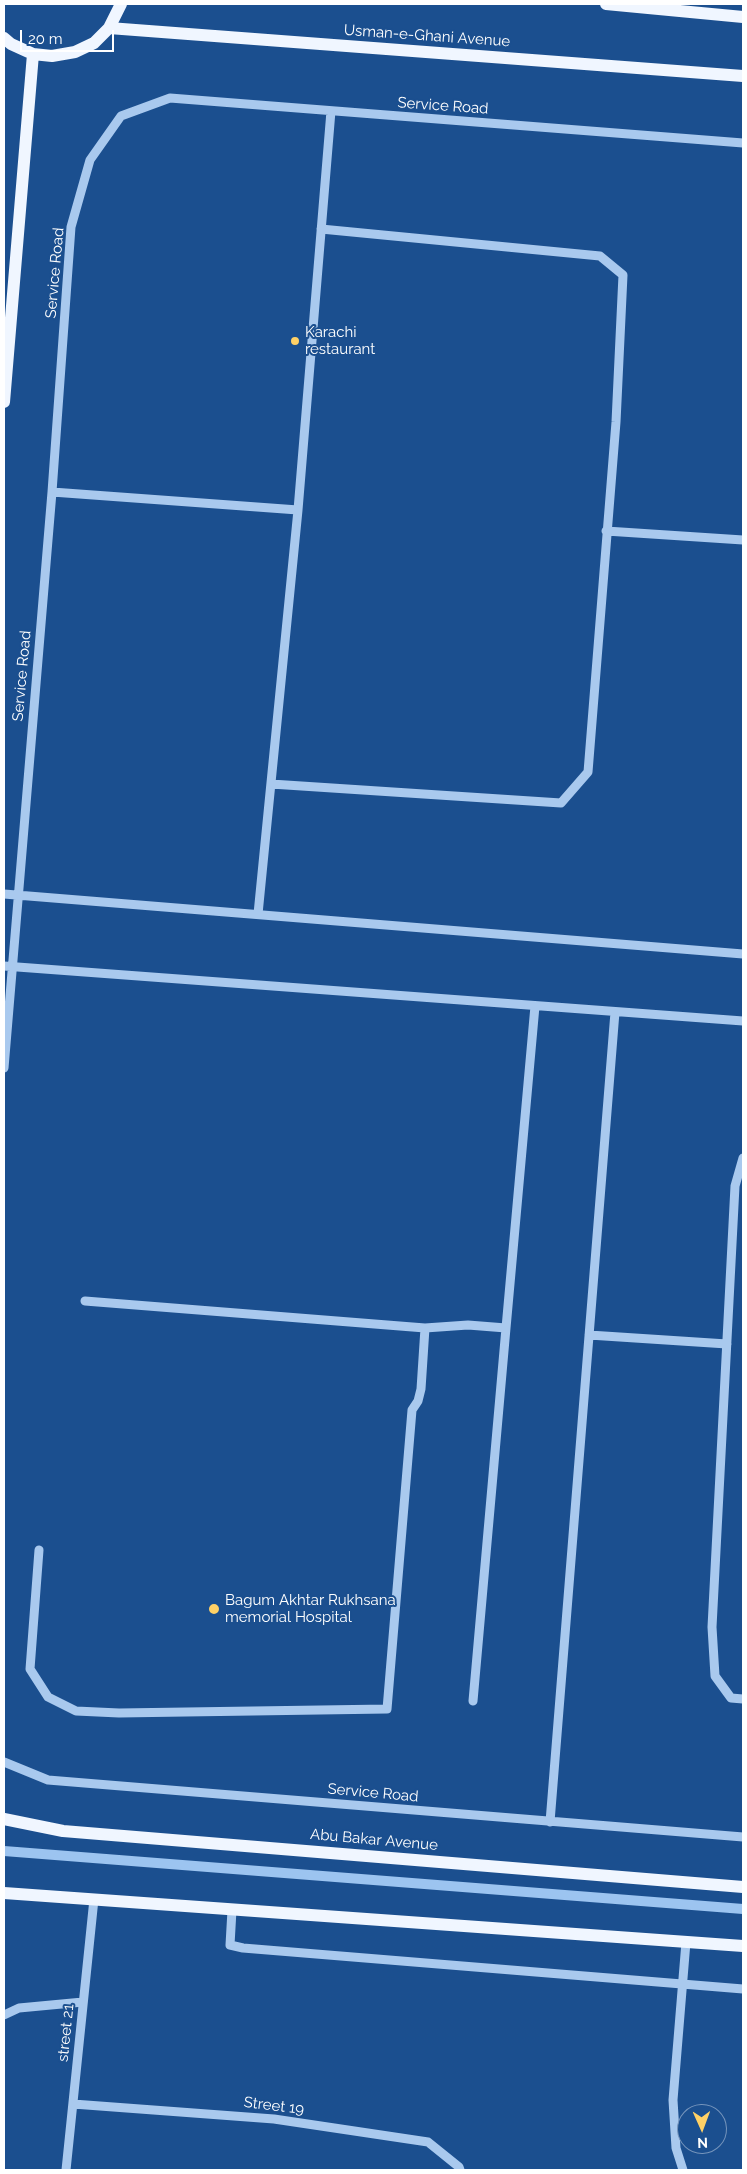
<!DOCTYPE html>
<html>
<head>
<meta charset="utf-8">
<style>
	body { margin:0 }
	#map { position:relative; width:747px; height:2174px; overflow:hidden; background:#1b4f8f; font-family:Raleway,sans-serif }
	canvas { display:block }
	.frame { position:absolute; inset:0; border:5px solid #fff; pointer-events:none }
	.north { position:absolute; left:677px; top:2104px; width:50px; height:50px; box-sizing:border-box; background:#1b4f8f; border:1px solid #7695bc; border-radius:50%; rotate:178deg; font-size:14px; font-weight:700; line-height:20px; text-align:center; color:#fff }
	.north::after { content:''; display:block; margin:auto; width:18px; height:22px; background:#ffd166; clip-path:polygon(50% 0,100% 100%,50% 72%,0 100%) }
	.scale { position:absolute; left:20px; top:30px; width:94px; height:22px; box-sizing:border-box; border:2px solid #fff; border-top:0; padding-left:6px; font-size:15px; line-height:18px; white-space:nowrap; color:#fff; -webkit-text-stroke:4px #1b4f8f; paint-order:stroke }
</style>
</head>
<body>
<div id="map">
<canvas width="747" height="2174"></canvas>
<div class="frame"></div>
<div class="north">N</div>
<div class="scale">20 m</div>
</div>
<script>
const c = document.querySelector('canvas').getContext('2d');
c.lineJoin = 'round';
function shape(rows) {
  const path = new Path2D();
  for (const r of rows) {
    path.moveTo(r[0], r[1]);
    for (let i = 2; i < r.length; i += 2) path.lineTo(r[i], r[i + 1]);
  }
  return path;
}
function trace(path, color, width, dash) {
  c.strokeStyle = color;
  c.lineWidth = width;
  c.lineCap = dash ? 'butt' : 'round';
  c.setLineDash(dash || []);
  c.stroke(path);
}
function write(font, color, halo, rows, align = 'center') {
  c.font = font + ' Raleway,sans-serif';
  c.lineWidth = 4;
  c.setLineDash([]);
  c.textBaseline = 'middle';
  c.strokeStyle = halo;
  c.fillStyle = color;
  for (const [text, x, y, turn = 0] of rows) {
    c.save();
    c.translate(x, y);
    c.rotate((+turn || 0) * Math.PI / 180);
    c.textAlign = isNaN(turn) ? turn : align;
    if (halo) c.strokeText(text, 0, 0);
    c.fillText(text, 0, 0);
    c.restore();
  }
}
trace(shape([
	[4,1851,743,1909]
]), '#9cc4f0', 10);
trace(shape([
	[52,492,298,510],
	[606,531,743,540],
	[271,784,561,803,588,772,616,422,623,275,600,256,321,229],
	[4,894,743,954],
	[258,914,298,510,331,111],
	[4,966,743,1021],
	[4,1068,52,492,71,227,90,160,121,116,170,98,743,143],
	[743,1158,735,1186,712,1627,715,1676,731,1698,743,1699],
	[85,1301,425,1328],
	[589,1335,727,1344],
	[39,1550,30,1669,48,1697,76,1711,119,1713,387,1709,412,1410,418,1401,421,1389,425,1328,468,1325,506,1328,535,1006],
	[473,1701,506,1328],
	[4,1762,48,1780,743,1837],
	[550,1822,615,1012],
	[232,1910,230,1945,243,1948,743,1989],
	[4,2015,19,2008,83,2002],
	[73,2104,274,2119,428,2142,459,2167,460,2170],
	[66,2170,94,1899],
	[683,2170,676,2148,673,2100,686,1942]
]), '#a9c9ee', 9);
trace(shape([
	[606,4,743,17],
	[109,28,743,76],
	[4,38,11,44,33,54,52,56,75,52,94,43,109,28,121,4],
	[4,402,33,54],
	[4,1819,63,1831,743,1887],
	[4,1893,743,1946]
]), '#f0f6ff', 12);
for (const [x, y, r, color] of [
	[295,341,5,"#ffd166"],
	[214,1609,6,"#ffd166"]
]) {
  const dot = new Path2D();
  dot.arc(x, y, r, 0, 2 * Math.PI);
  c.fillStyle = color;
  c.fill(dot);
  trace(dot, '#1b4f8f', 2);
}
write('15px', '#fff', '#1b4f8f', [
	["Usman-e-Ghani Avenue",427,36,4],
	["Service Road",443,106,4],
	["Service Road",55,273,-85],
	["Service Road",22,676,-85],
	["Service Road",373,1793,5],
	["Abu Bakar Avenue",374,1840,5],
	["street 21",66,2033,-84],
	["Street 19",274,2106,7]
]);
write('15px', '#fff', '#1b4f8f', [
	["Karachi",305,332],
	["restaurant",305,349],
	["Bagum Akhtar Rukhsana",225,1600],
	["memorial Hospital",225,1617]
], 'left');
</script>
</body>
</html>
